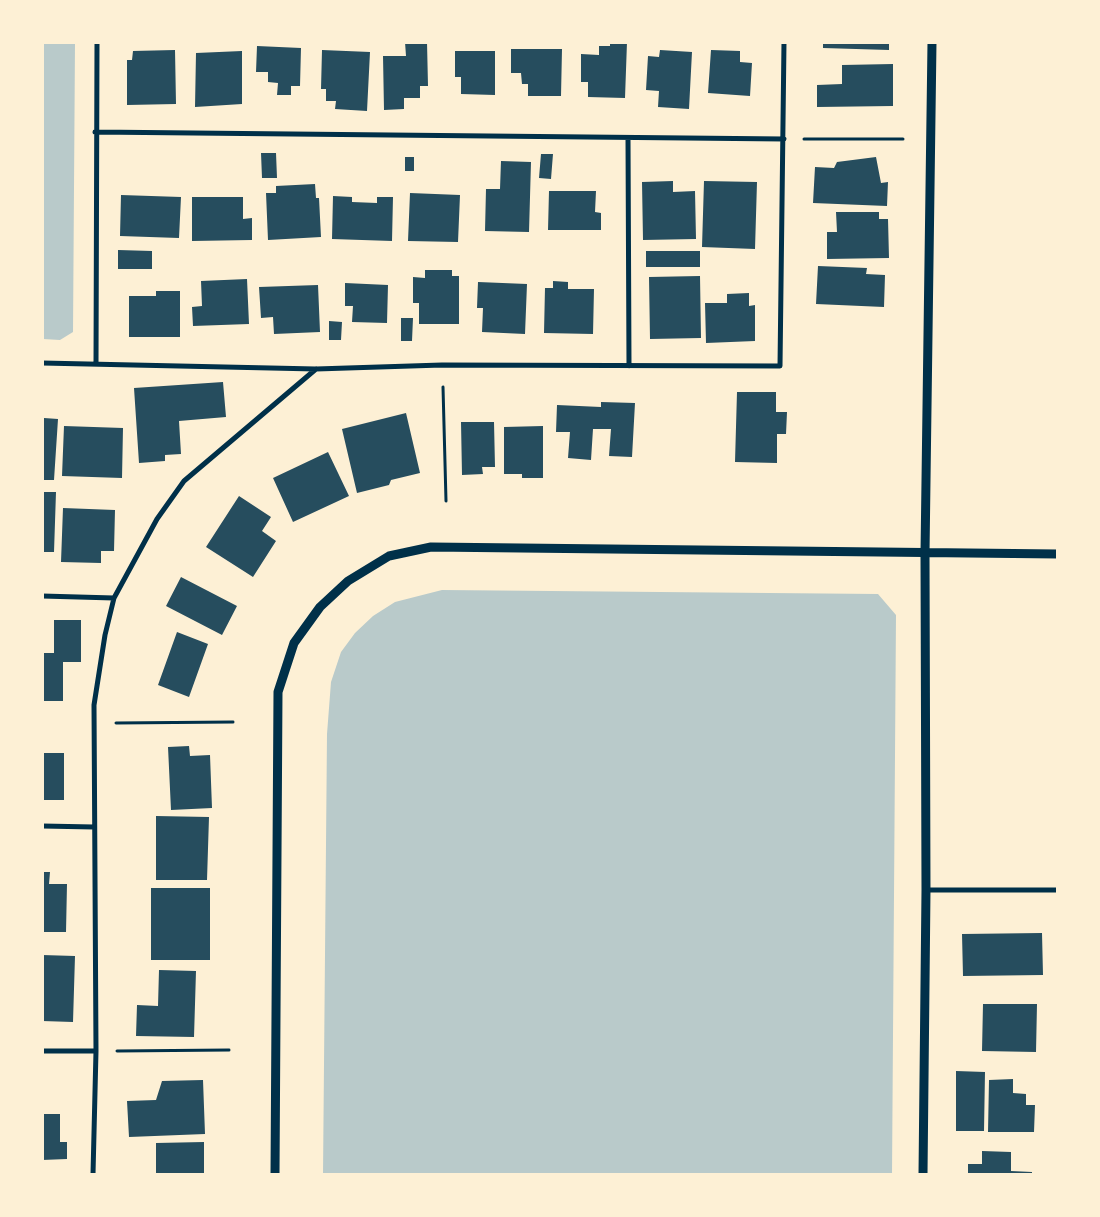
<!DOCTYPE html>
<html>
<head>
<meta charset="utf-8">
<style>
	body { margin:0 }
	#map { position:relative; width:1100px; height:1217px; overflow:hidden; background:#fdf0d5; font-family:Montserrat,sans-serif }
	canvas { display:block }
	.frame { position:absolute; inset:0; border:44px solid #fdf0d5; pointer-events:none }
</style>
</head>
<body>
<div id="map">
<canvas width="1100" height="1217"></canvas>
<div class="frame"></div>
</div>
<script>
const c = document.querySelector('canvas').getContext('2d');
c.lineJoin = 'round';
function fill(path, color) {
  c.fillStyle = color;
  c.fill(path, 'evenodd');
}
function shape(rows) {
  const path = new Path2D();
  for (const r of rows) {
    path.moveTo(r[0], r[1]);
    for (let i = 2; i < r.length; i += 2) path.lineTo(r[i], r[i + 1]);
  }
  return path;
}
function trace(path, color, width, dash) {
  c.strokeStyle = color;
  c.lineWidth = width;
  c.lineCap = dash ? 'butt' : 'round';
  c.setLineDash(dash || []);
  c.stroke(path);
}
fill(shape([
	[43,42,75,43,73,332,60,340,43,339],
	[442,590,878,594,896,615,892,1174,323,1174,327,734,331,682,341,652,355,633,373,616,395,602]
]), '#b9caca');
fill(shape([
	[405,42,427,42,428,86,420,86,420,98,404,98,404,109,384,110,383,56,406,56],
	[610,42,627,42,625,98,588,97,588,82,581,82,581,54,599,55,599,46,610,46],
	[823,42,889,42,889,50,823,48],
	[257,46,301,48,300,86,291,86,291,95,277,95,278,83,268,82,268,72,256,72],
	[511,49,562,49,561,96,528,96,528,84,522,84,521,73,511,73],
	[175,50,176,104,127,105,127,60,132,60,133,51],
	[322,50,370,52,367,111,335,109,336,101,326,101,326,89,321,89],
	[660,50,692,52,689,109,658,107,659,91,646,90,648,56,659,57],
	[711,50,740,51,740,62,752,63,750,96,708,93],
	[242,51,242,104,195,107,196,53],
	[455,51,495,51,495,95,461,94,461,77,455,77],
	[893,64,893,106,817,107,817,85,842,84,842,65],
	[261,153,276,153,277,178,262,178],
	[541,154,553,154,551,179,539,178],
	[405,157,414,157,414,171,405,171],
	[876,157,881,183,888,182,887,206,813,203,815,167,834,168,837,162],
	[501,161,531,162,529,232,485,231,486,189,500,189],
	[673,181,673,192,695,191,696,239,643,240,642,182],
	[704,181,757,182,755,249,702,247],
	[315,184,316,198,319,198,321,237,268,240,266,193,276,193,276,186],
	[549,191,596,191,595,212,601,213,601,230,548,230],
	[410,193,460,195,458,242,408,241],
	[121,195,181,197,179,238,120,236],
	[333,196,352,197,352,202,377,203,377,197,393,197,392,241,332,239],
	[192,197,243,197,243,219,252,218,252,240,192,241],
	[836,212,879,212,879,219,888,219,889,258,827,259,827,232,837,232],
	[118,250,152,251,152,269,118,269],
	[646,251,700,251,700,267,646,267],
	[818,266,867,268,866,274,885,275,884,307,816,304],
	[425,270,452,270,452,276,459,276,459,324,419,324,419,303,413,303,413,277,425,278],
	[700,276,701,338,650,339,649,277],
	[247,279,249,324,193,326,192,307,202,306,201,281],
	[553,281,568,282,568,289,594,289,593,334,544,333,545,288,553,288],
	[478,282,527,284,525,334,482,332,483,308,477,308],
	[345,283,388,285,387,323,352,322,353,306,345,306],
	[318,285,320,332,274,334,273,317,261,318,259,287],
	[156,291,180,291,180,337,129,337,129,296,156,296],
	[749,293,749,306,755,305,755,341,706,343,705,303,727,303,727,294],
	[401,318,413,318,412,341,401,341],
	[329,321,342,322,341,340,329,340],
	[223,382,226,417,179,421,181,454,165,455,165,461,139,463,134,388],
	[737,392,776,392,776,412,787,412,786,434,777,434,777,463,735,462],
	[601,402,635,403,632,457,609,456,611,429,593,429,591,460,568,458,570,432,556,432,557,405,601,407],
	[406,413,420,473,391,480,389,485,357,493,342,429],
	[44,418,58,419,54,480,42,480],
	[461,422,494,422,495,467,482,467,483,474,462,475],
	[64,426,123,428,122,478,62,476],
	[543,426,543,478,522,478,522,474,504,474,504,427],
	[328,452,349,496,293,522,273,478],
	[42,492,56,492,54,552,42,552],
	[239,496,271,517,262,531,276,541,253,577,206,547],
	[63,508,115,510,114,551,101,551,101,563,61,562],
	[181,577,237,606,222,635,166,606],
	[54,620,81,620,81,662,63,662,63,701,42,701,42,653,54,653],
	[177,632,208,644,189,697,158,685],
	[189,746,190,756,210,755,212,808,171,810,168,747],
	[42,753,64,753,64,800,42,800],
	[156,816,209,817,207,880,156,880],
	[42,872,50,872,49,884,67,884,66,932,42,932],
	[151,888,210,888,210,960,151,960],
	[1042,933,1043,975,963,976,962,934],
	[42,955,75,956,73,1022,42,1021],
	[159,970,196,971,194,1037,136,1036,137,1005,158,1006],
	[983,1004,1037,1004,1036,1052,982,1051],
	[956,1071,985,1072,984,1131,956,1131],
	[1013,1079,1013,1093,1026,1094,1026,1105,1035,1105,1034,1132,988,1132,989,1080],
	[203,1080,205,1134,129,1137,127,1101,156,1100,162,1081],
	[42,1114,60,1114,60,1142,67,1142,67,1159,42,1160],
	[204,1142,204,1174,156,1174,156,1143],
	[982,1151,1011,1152,1011,1171,1032,1172,1032,1174,968,1174,968,1164,982,1164]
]), '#264d5e');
trace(shape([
	[804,139,903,139],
	[443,387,446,501],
	[116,723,233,722],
	[117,1051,229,1050]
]), '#003049', 3);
trace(shape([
	[95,132,784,139],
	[628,138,629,366],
	[42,363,316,369,442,365,780,366,784,42],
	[96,364,97,42],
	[42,596,114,598],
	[42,826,94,827],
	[926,890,1058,890],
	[42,1051,96,1051],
	[93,1174,96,1051,94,705,105,635,114,598,157,519,184,481,316,369]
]), '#003049', 5);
trace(shape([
	[275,1174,278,692,294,643,320,607,348,581,389,556,431,547,1058,554],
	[923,1174,926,890,925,553,932,42]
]), '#003049', 9);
</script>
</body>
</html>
